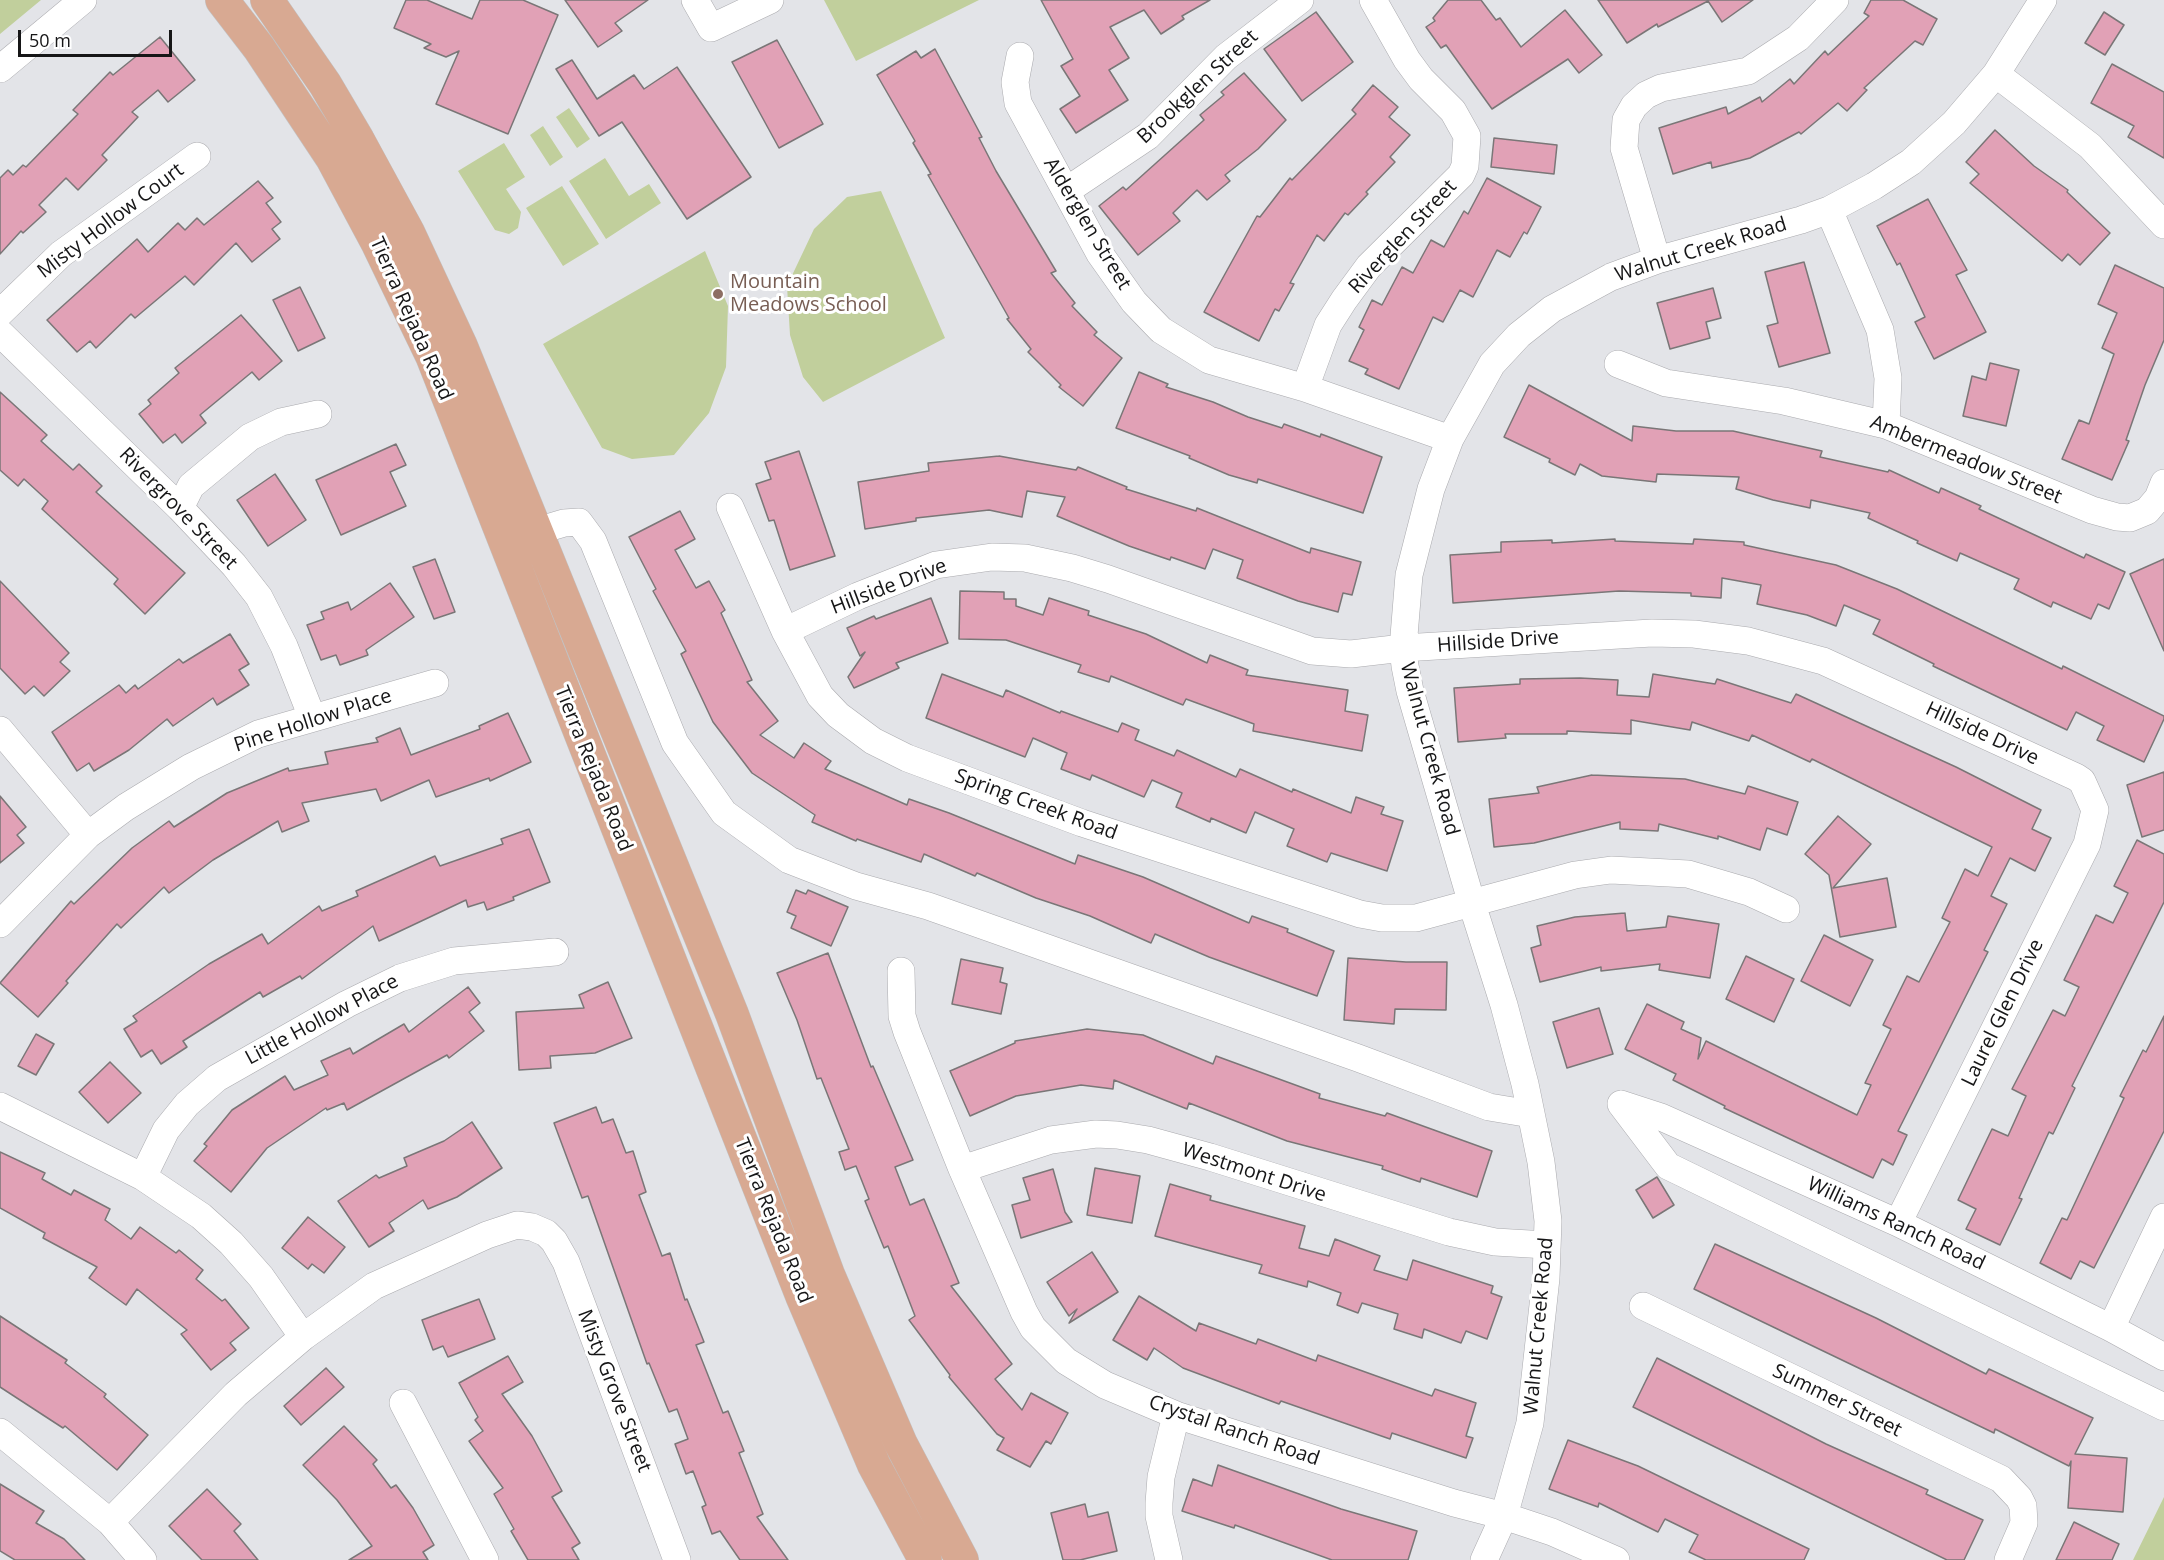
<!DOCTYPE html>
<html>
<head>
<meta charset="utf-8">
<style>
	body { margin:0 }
	#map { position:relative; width:2164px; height:1560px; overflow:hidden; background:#e3e4e8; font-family:"Open Sans",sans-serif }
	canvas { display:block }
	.scale { position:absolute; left:18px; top:30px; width:154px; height:27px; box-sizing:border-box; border:3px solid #161617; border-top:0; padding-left:8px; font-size:18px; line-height:21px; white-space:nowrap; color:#161617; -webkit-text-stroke:4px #fff; paint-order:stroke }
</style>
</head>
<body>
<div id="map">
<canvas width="2164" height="1560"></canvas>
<div class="scale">50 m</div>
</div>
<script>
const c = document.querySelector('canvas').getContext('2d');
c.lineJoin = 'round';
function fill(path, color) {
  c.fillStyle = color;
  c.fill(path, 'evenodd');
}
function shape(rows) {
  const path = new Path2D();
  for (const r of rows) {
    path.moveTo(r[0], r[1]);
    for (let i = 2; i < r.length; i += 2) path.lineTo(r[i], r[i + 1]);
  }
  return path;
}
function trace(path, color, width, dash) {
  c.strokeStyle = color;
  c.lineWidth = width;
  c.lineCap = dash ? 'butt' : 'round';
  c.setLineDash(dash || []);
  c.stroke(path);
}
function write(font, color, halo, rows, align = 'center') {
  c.font = font + ' "Open Sans",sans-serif';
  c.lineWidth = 6;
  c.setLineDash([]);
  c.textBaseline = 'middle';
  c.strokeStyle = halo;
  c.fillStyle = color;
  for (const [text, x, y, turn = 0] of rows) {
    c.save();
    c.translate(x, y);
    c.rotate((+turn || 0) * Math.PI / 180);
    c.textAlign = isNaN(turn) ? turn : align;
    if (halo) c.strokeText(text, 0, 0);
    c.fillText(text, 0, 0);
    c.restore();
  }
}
fill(shape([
	[0,0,41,0,0,34],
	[824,0,979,0,856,61],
	[569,108,590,139,577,148,556,117],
	[543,126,563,157,550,166,530,135],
	[504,143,525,177,506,189,521,212,518,228,509,234,495,230,458,171],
	[605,158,629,196,649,184,661,203,606,239,569,181],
	[562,186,599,244,563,266,526,208],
	[881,191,945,338,823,402,803,377,790,335,787,286,814,229,847,197],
	[705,251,728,306,726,367,709,413,674,455,632,459,602,448,543,344],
	[2164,1497,2164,1560,2133,1560]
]), '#c1cf9c');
const building = shape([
	[406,0,427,0,472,19,480,0,523,0,558,15,508,134,436,104,459,51,446,57,424,48,431,44,394,28,406,0],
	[565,0,648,0,615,23,622,31,598,47,565,0],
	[1041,0,1210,0,1182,16,1184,19,1161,34,1144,10,1110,27,1129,58,1109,70,1128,100,1076,133,1060,109,1080,96,1061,66,1073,59,1041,0],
	[1448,0,1481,0,1496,20,1500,18,1521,47,1565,10,1602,55,1579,73,1568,59,1492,109,1446,45,1441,48,1426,27,1435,21,1433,18,1448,0],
	[1598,0,1753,0,1722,22,1708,1,1658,27,1657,24,1627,43,1598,0],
	[1871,0,1903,0,1937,19,1923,45,1915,41,1864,88,1867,90,1847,111,1838,103,1801,134,1799,132,1750,158,1712,168,1711,162,1673,174,1659,128,1726,107,1728,114,1760,97,1762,102,1790,79,1794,84,1825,51,1828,55,1869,16,1864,13,1871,0],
	[1316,12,1353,62,1302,101,1264,49,1316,12],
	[2104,12,2124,25,2105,55,2085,43,2104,12],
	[160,37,195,80,168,102,158,90,132,112,138,117,102,155,107,160,78,190,66,178,39,205,46,212,23,233,21,231,0,254,0,178,8,170,13,175,23,165,26,167,78,114,73,110,110,72,113,75,160,37],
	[777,40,823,124,779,148,732,62,777,40],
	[935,49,982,137,979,138,996,171,1056,271,1051,273,1075,303,1072,306,1097,332,1094,335,1122,358,1083,406,1059,387,1061,385,1028,352,1031,349,1007,319,1009,318,928,175,931,174,913,143,915,141,877,75,916,51,921,58,935,49],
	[572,60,597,99,634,75,644,89,677,67,751,177,687,219,622,122,599,136,556,69,572,60],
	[2112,64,2164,92,2164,158,2128,137,2134,126,2091,103,2112,64],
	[1244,73,1286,120,1258,149,1225,175,1230,181,1207,200,1197,190,1173,213,1180,221,1138,255,1099,206,1123,187,1126,190,1204,120,1200,115,1224,95,1221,92,1244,73],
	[1373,85,1398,107,1389,117,1410,135,1390,157,1395,162,1366,192,1368,194,1348,215,1345,213,1324,241,1317,235,1290,283,1294,284,1279,311,1275,309,1259,341,1204,312,1257,216,1260,217,1290,178,1292,180,1356,114,1352,110,1373,85],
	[1995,130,2034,166,2068,190,2067,192,2110,233,2080,265,2068,254,2062,261,1970,183,1979,174,1966,162,1995,130],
	[1494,138,1557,145,1554,174,1491,167,1494,138],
	[1487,178,1541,207,1527,234,1524,232,1510,257,1497,250,1473,297,1460,290,1443,322,1433,317,1399,389,1365,374,1368,369,1349,361,1364,330,1359,327,1372,300,1382,305,1402,267,1413,273,1431,240,1444,247,1464,211,1468,214,1487,178],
	[258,181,273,198,266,203,281,222,272,229,280,239,252,262,236,243,194,285,185,276,135,318,131,314,96,348,90,341,77,352,47,320,137,239,148,252,178,223,185,230,197,218,204,225,258,181],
	[1928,199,1967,270,1956,275,1986,332,1934,359,1915,322,1925,317,1900,263,1897,265,1877,226,1928,199],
	[1804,262,1830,353,1779,367,1767,326,1778,323,1765,272,1804,262],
	[2115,265,2164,288,2164,340,2145,385,2126,440,2129,441,2112,480,2062,459,2079,420,2089,424,2114,354,2102,348,2117,313,2098,304,2115,265],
	[300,287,325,338,298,351,273,300,300,287],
	[1713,288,1721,318,1706,322,1710,338,1670,349,1657,303,1713,288],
	[241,315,282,361,259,380,252,372,200,415,206,423,182,443,175,434,163,443,139,414,151,404,148,400,179,373,175,368,241,315],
	[1990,363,2019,370,2006,426,1963,416,1972,376,1986,380,1990,363],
	[1139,372,1168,384,1166,387,1213,402,1248,417,1282,428,1284,424,1320,437,1321,434,1382,457,1363,513,1258,479,1257,483,1229,475,1189,458,1190,456,1116,428,1139,372],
	[1529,385,1632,441,1633,426,1676,431,1733,431,1822,451,1820,457,1888,472,1889,470,1939,493,1941,488,1981,506,1979,509,2084,558,2086,554,2125,572,2109,609,2098,604,2091,619,2053,602,2051,607,2014,589,2019,579,1960,553,1957,561,1917,543,1918,541,1868,518,1870,513,1811,500,1810,508,1773,500,1736,489,1739,477,1657,474,1656,482,1602,476,1580,464,1575,475,1549,462,1550,459,1504,437,1529,385],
	[0,392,47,435,41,441,73,470,79,464,102,486,96,492,185,573,145,614,114,584,118,579,42,509,48,501,24,479,18,486,0,470,0,392],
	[396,444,406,465,390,472,406,506,341,535,316,480,396,444],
	[799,451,835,556,790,570,774,520,769,521,756,484,771,479,765,462,799,451],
	[999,456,1076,470,1078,467,1127,487,1126,489,1196,511,1197,508,1310,553,1311,548,1361,562,1352,595,1343,593,1338,612,1298,601,1237,578,1243,560,1213,549,1205,569,1171,557,1170,560,1129,546,1057,516,1065,497,1027,491,1022,517,989,510,916,518,916,521,865,529,858,482,929,471,928,463,999,456],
	[275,474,306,520,268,546,237,500,275,474],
	[680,511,695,539,675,550,696,588,709,581,725,610,721,613,752,680,747,682,778,721,760,735,794,758,804,743,831,761,825,769,907,805,909,799,949,813,1075,864,1078,855,1143,877,1249,923,1252,916,1288,929,1287,932,1334,951,1317,996,1209,957,1155,934,1151,943,1090,916,1036,898,977,873,975,876,924,854,921,862,857,839,856,841,812,822,815,815,752,773,713,722,681,654,686,651,653,591,656,589,629,537,680,511],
	[1615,539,1615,541,1693,544,1694,539,1744,542,1744,545,1836,565,1897,589,2062,669,2063,666,2164,716,2164,719,2144,762,2097,740,2104,726,2076,712,2067,730,1933,666,1934,664,1873,634,1880,620,1844,605,1836,626,1807,615,1757,604,1761,585,1722,578,1721,598,1691,596,1691,593,1619,591,1453,603,1450,555,1501,552,1501,542,1552,540,1552,543,1615,539],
	[435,559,455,612,434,619,413,567,435,559],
	[2164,559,2164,651,2130,574,2164,559],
	[0,581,69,653,60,662,70,671,44,696,34,686,25,694,0,668,0,581],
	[390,583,414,617,366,650,368,655,340,665,336,655,321,660,307,625,324,619,321,612,348,602,351,610,390,583],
	[960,591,1004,592,1004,599,1016,599,1016,606,1043,615,1049,598,1089,611,1088,615,1146,634,1207,663,1210,655,1248,670,1246,675,1348,690,1345,711,1368,715,1362,751,1253,731,1254,724,1186,699,1183,705,1111,676,1109,682,1078,672,1081,665,1006,640,959,639,960,591],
	[931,598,948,643,896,663,899,668,854,688,848,677,865,652,860,656,847,628,874,616,876,619,931,598],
	[230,634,249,664,239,670,249,685,217,705,213,698,173,726,167,719,129,750,94,771,89,763,77,771,52,732,119,685,126,693,135,685,138,689,179,659,183,663,230,634],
	[942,674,1003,697,1006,690,1060,713,1061,711,1118,732,1122,723,1139,730,1135,740,1174,756,1177,750,1236,777,1240,769,1292,792,1293,789,1351,813,1356,797,1384,807,1381,814,1403,821,1387,871,1331,853,1327,862,1287,846,1294,829,1255,812,1246,833,1211,818,1210,822,1176,807,1182,793,1152,780,1144,797,1092,775,1090,780,1061,769,1067,753,1033,738,1025,757,926,718,942,674],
	[1653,674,1715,684,1717,679,1791,703,1796,694,1956,767,2041,810,2032,829,2051,838,2035,871,2010,858,1991,896,2007,904,1984,950,1988,952,1898,1131,1907,1135,1893,1165,1882,1159,1873,1178,1724,1108,1725,1106,1673,1080,1676,1074,1625,1049,1647,1004,1684,1022,1681,1029,1701,1038,1698,1059,1706,1041,1857,1115,1871,1085,1865,1083,1891,1029,1883,1025,1907,976,1919,982,1950,922,1942,918,1965,869,1978,876,1992,847,1812,759,1810,762,1752,735,1749,741,1692,722,1690,730,1631,720,1631,734,1567,731,1567,734,1505,734,1506,738,1458,742,1454,688,1520,684,1520,679,1580,678,1618,680,1617,695,1649,697,1653,674],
	[508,713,531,762,490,781,489,778,436,797,429,780,381,801,376,789,302,803,309,821,282,832,278,821,213,860,169,893,164,887,121,928,117,924,66,981,68,983,38,1017,0,983,71,901,74,904,132,848,169,821,174,827,227,793,288,768,289,771,328,764,325,752,378,742,376,738,400,728,411,755,480,729,479,726,508,713],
	[2164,772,2164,830,2142,837,2127,785,2164,772],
	[1592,775,1685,779,1745,794,1748,786,1798,802,1787,835,1767,828,1760,850,1718,836,1718,839,1659,824,1658,831,1620,829,1620,822,1534,843,1494,847,1489,799,1539,793,1537,787,1592,775],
	[0,796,26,827,17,835,24,843,0,863,0,796],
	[1838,816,1871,844,1833,888,1887,878,1896,927,1840,937,1829,875,1805,854,1838,816],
	[529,829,550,882,513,897,514,900,487,910,484,902,468,907,466,900,379,941,373,926,302,979,300,976,263,997,260,992,183,1041,187,1047,161,1064,152,1050,141,1057,124,1029,137,1021,133,1016,209,964,262,934,268,944,319,906,322,911,358,896,356,891,435,856,440,866,503,844,501,839,529,829],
	[2137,840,2164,854,2164,902,2072,1086,2075,1088,2053,1134,2049,1132,2019,1198,2022,1199,2000,1245,1966,1229,1976,1209,1958,1200,1992,1129,2008,1136,2026,1096,2012,1089,2053,1010,2065,1016,2079,987,2064,980,2096,915,2113,923,2128,893,2114,886,2137,840],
	[796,890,806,894,808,890,848,907,831,946,791,928,796,916,787,912,796,890],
	[1625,913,1627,931,1666,927,1668,916,1719,924,1710,978,1659,970,1660,964,1601,971,1601,967,1540,982,1531,948,1541,945,1537,926,1575,917,1625,913],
	[1824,935,1873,960,1850,1006,1801,981,1824,935],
	[828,953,871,1067,873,1066,913,1160,895,1167,910,1205,924,1199,959,1283,951,1286,1012,1364,995,1379,1022,1410,1031,1393,1068,1413,1051,1444,1046,1441,1030,1467,997,1450,1004,1438,997,1434,949,1377,950,1375,909,1320,915,1316,888,1246,884,1248,865,1201,869,1199,856,1166,845,1170,839,1152,849,1149,821,1078,817,1079,797,1020,777,973,828,953],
	[1746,956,1794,979,1774,1022,1726,999,1746,956],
	[1348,958,1406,962,1447,962,1446,1010,1395,1009,1394,1024,1344,1020,1348,958],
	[961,959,1003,968,1000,982,1007,984,1001,1014,952,1004,961,959],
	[608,982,632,1038,595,1053,550,1056,551,1068,519,1070,516,1012,584,1008,579,995,608,982],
	[468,987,480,1003,469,1012,484,1031,449,1058,447,1055,347,1110,344,1103,327,1110,326,1108,267,1148,231,1192,194,1161,207,1146,204,1144,232,1110,285,1076,294,1090,328,1075,321,1061,350,1048,353,1054,404,1024,409,1032,468,987],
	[1599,1008,1613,1054,1567,1068,1553,1022,1599,1008],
	[2164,1016,2164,1131,2094,1268,2080,1261,2071,1279,2040,1263,2062,1218,2067,1220,2124,1098,2120,1096,2143,1050,2146,1052,2164,1016],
	[1087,1029,1143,1035,1213,1064,1216,1056,1320,1094,1319,1098,1385,1116,1387,1113,1492,1151,1477,1197,1421,1178,1420,1182,1382,1169,1383,1166,1287,1141,1189,1103,1187,1109,1114,1080,1113,1089,1081,1085,1016,1096,970,1116,950,1071,1015,1043,1015,1041,1087,1029],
	[36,1034,54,1044,36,1075,18,1066,36,1034],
	[110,1062,141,1093,108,1123,79,1092,110,1062],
	[596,1107,602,1123,613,1119,626,1153,633,1151,646,1192,639,1195,662,1256,670,1253,685,1300,687,1299,704,1342,696,1345,723,1413,728,1411,744,1451,739,1453,763,1514,757,1517,788,1560,740,1560,720,1531,712,1534,702,1507,706,1505,693,1471,686,1474,675,1444,688,1439,677,1409,669,1412,649,1363,647,1364,588,1196,582,1198,554,1123,596,1107],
	[472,1122,502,1168,457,1197,428,1209,423,1200,389,1223,394,1231,369,1247,338,1201,376,1175,379,1178,407,1166,404,1158,444,1141,472,1122],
	[0,1152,45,1173,42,1179,71,1195,74,1190,110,1209,105,1220,131,1239,140,1227,176,1253,179,1250,203,1270,196,1279,222,1301,225,1299,249,1328,230,1343,236,1350,211,1370,181,1334,187,1330,137,1289,126,1305,89,1278,97,1267,43,1238,45,1233,0,1208,0,1152],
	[1095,1168,1140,1176,1132,1223,1087,1215,1095,1168],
	[1053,1169,1065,1212,1072,1222,1021,1238,1012,1205,1030,1200,1023,1178,1053,1169],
	[1657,1177,1674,1205,1653,1218,1636,1190,1657,1177],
	[1170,1184,1211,1196,1210,1200,1305,1226,1299,1248,1329,1256,1335,1239,1380,1256,1374,1270,1407,1280,1413,1260,1493,1286,1491,1293,1502,1297,1487,1339,1466,1331,1461,1343,1424,1329,1422,1338,1394,1329,1398,1314,1362,1303,1358,1313,1337,1305,1341,1293,1308,1281,1307,1287,1259,1273,1262,1265,1155,1236,1170,1184],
	[308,1217,345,1247,324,1273,312,1264,308,1269,282,1248,308,1217],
	[1715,1244,1876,1318,1986,1374,1989,1369,2093,1418,2075,1454,2127,1458,2123,1512,2068,1508,2071,1461,2069,1466,1995,1429,1994,1433,1694,1289,1715,1244],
	[1092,1252,1118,1292,1069,1323,1077,1309,1069,1316,1047,1282,1092,1252],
	[1139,1296,1196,1331,1199,1323,1256,1344,1258,1339,1316,1361,1318,1355,1432,1396,1435,1389,1476,1403,1466,1436,1473,1438,1466,1458,1392,1433,1390,1439,1281,1401,1279,1404,1183,1368,1154,1348,1147,1360,1113,1340,1139,1296],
	[479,1299,495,1339,448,1357,443,1346,433,1350,422,1320,479,1299],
	[0,1316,67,1360,65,1363,106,1394,104,1397,148,1435,117,1470,65,1426,63,1428,0,1387,0,1316],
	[508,1356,523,1382,502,1394,532,1436,562,1491,552,1497,580,1543,572,1548,579,1560,528,1560,511,1531,514,1529,494,1494,503,1488,469,1441,483,1431,475,1420,478,1417,459,1383,508,1356],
	[1657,1358,1826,1444,1928,1490,1926,1494,1983,1520,1964,1560,1947,1560,1633,1407,1657,1358],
	[326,1368,344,1387,301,1425,284,1406,326,1368],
	[344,1426,377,1460,373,1464,391,1488,396,1485,413,1508,434,1545,423,1552,428,1560,349,1560,372,1546,337,1500,303,1465,344,1426],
	[1568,1440,1638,1466,1809,1549,1804,1560,1706,1560,1689,1552,1698,1535,1665,1519,1658,1532,1599,1503,1598,1507,1549,1489,1568,1440],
	[1218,1465,1341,1509,1417,1531,1408,1560,1332,1560,1235,1525,1234,1528,1182,1511,1193,1479,1212,1486,1218,1465],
	[0,1484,44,1511,36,1523,64,1539,85,1560,15,1560,0,1551,0,1484],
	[207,1489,241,1524,234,1531,258,1560,202,1560,169,1526,207,1489],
	[1085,1504,1088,1517,1108,1512,1117,1551,1080,1560,1063,1560,1051,1513,1085,1504],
	[2074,1522,2119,1544,2112,1560,2056,1560,2074,1522]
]);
fill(building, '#e1a1b6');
trace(building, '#7a7677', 1.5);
const minor = shape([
	[695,0,711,28,770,0],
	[1020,56,1015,82,1018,103,1100,254,1134,302,1161,330,1209,360,1305,388,1450,439],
	[0,69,83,0],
	[1996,74,2090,146,2164,225],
	[1066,191,1148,136,1226,57,1300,0],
	[1829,210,1880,330,1888,378,1886,425],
	[1657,260,1624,148,1626,120,1634,106,1646,95,1661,88,1748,71,1798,38,1835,0],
	[0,313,61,254,197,156],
	[0,333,180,508,234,565,259,597,284,646,312,717],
	[1618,364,1666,383,1784,401,1886,425,2092,510,2117,517,2130,518,2147,511,2158,498,2164,483],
	[1305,388,1328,325,1344,300,1369,266,1461,175,1465,166,1467,136,1453,111,1421,79,1407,60,1373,0],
	[730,507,785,631,820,696,838,715,873,741,907,758,1082,823,1360,914,1382,918,1416,918,1575,875,1611,870,1688,874,1749,892,1786,909],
	[180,508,191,486,250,437,281,422,318,414],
	[537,531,564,523,579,522,593,541,675,743,724,813,789,860,856,886,928,906,1358,1058,1489,1107,1531,1114],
	[785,631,858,596,936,565,992,557,1025,558,1072,568,1108,579,1312,651,1351,654,1403,648,1652,633,1694,634,1748,641,1823,661,2076,777,2082,781,2095,810,2087,844,1898,1223],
	[0,730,88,835],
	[0,924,88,835,126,807,191,767,258,734,435,683],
	[901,971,902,1016,907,1032,962,1169,1024,1312,1033,1328,1066,1361,1105,1385,1176,1415,1454,1503,1504,1516,1552,1532,1616,1560],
	[1621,1104,1668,1166,2164,1407],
	[1621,1104,1661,1117,1898,1223,2111,1328,2164,1357],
	[0,1106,143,1177,201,1216,231,1243,261,1277,303,1337],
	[962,1169,1051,1140,1096,1134,1117,1135,1148,1140,1210,1157,1449,1232,1495,1242,1547,1245],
	[143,1177,166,1130,187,1104,217,1078,347,1004,400,978,454,961,555,952],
	[1643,1306,2001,1479,2019,1498,2023,1506,2024,1523,2008,1560],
	[2111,1328,2164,1217],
	[403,1403,485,1560],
	[0,1432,110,1522,143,1560],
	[110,1522,236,1394,303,1337,374,1286,487,1235,517,1225,532,1227,546,1233,554,1241,566,1262,677,1560],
	[1169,1560,1159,1516,1159,1503,1161,1477,1176,1415],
	[1484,1560,1504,1516,1530,1423,1546,1278,1548,1221,1541,1162,1525,1084,1504,1005,1472,904,1410,691,1405,666,1403,648,1409,575,1431,489,1450,439,1492,364,1519,335,1552,309,1611,277,1657,260,1801,220,1829,210,1874,186,1911,162,1954,123,1996,74,2043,0]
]);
const major = shape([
	[222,0,259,48,332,158,378,244,432,356,802,1296,874,1465,925,1560],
	[267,0,325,84,358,140,408,232,461,346,732,1014,828,1274,901,1444,962,1560]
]);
trace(minor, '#aaaaae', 28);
trace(major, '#c2c2c3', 34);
trace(minor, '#fff', 27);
trace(major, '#d8a992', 33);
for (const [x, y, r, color] of [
	[718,294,6,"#8d6e63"]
]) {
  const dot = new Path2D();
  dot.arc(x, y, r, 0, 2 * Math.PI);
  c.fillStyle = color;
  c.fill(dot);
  trace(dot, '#fff', 2);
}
write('20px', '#161617', '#fff', [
	["Brookglen Street",1198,87,-43],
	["Misty Hollow Court",111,221,-37],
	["Alderglen Street",1087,224,59],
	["Riverglen Street",1403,237,-47],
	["Walnut Creek Road",1701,250,-17],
	["Tierra Rejada Road",411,319,66],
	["Ambermeadow Street",1966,460,22],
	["Rivergrove Street",178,509,46],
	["Hillside Drive",889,587,-21],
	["Hillside Drive",1498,642,-4],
	["Pine Hollow Place",313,721,-18],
	["Hillside Drive",1982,734,25],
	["Walnut Creek Road",1429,749,75],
	["Tierra Rejada Road",593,769,68],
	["Spring Creek Road",1036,805,20],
	["Laurel Glen Drive",2003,1013,-64],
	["Little Hollow Place",322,1020,-28],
	["Westmont Drive",1254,1173,18],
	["Tierra Rejada Road",773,1221,68],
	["Williams Ranch Road",1896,1224,25],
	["Walnut Creek Road",1539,1326,-85],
	["Misty Grove Street",614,1391,69],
	["Summer Street",1837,1401,26],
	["Crystal Ranch Road",1234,1431,19]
]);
write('20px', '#785e54', '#fff', [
	["Mountain",730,282],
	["Meadows School",730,305]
], 'left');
</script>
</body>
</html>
